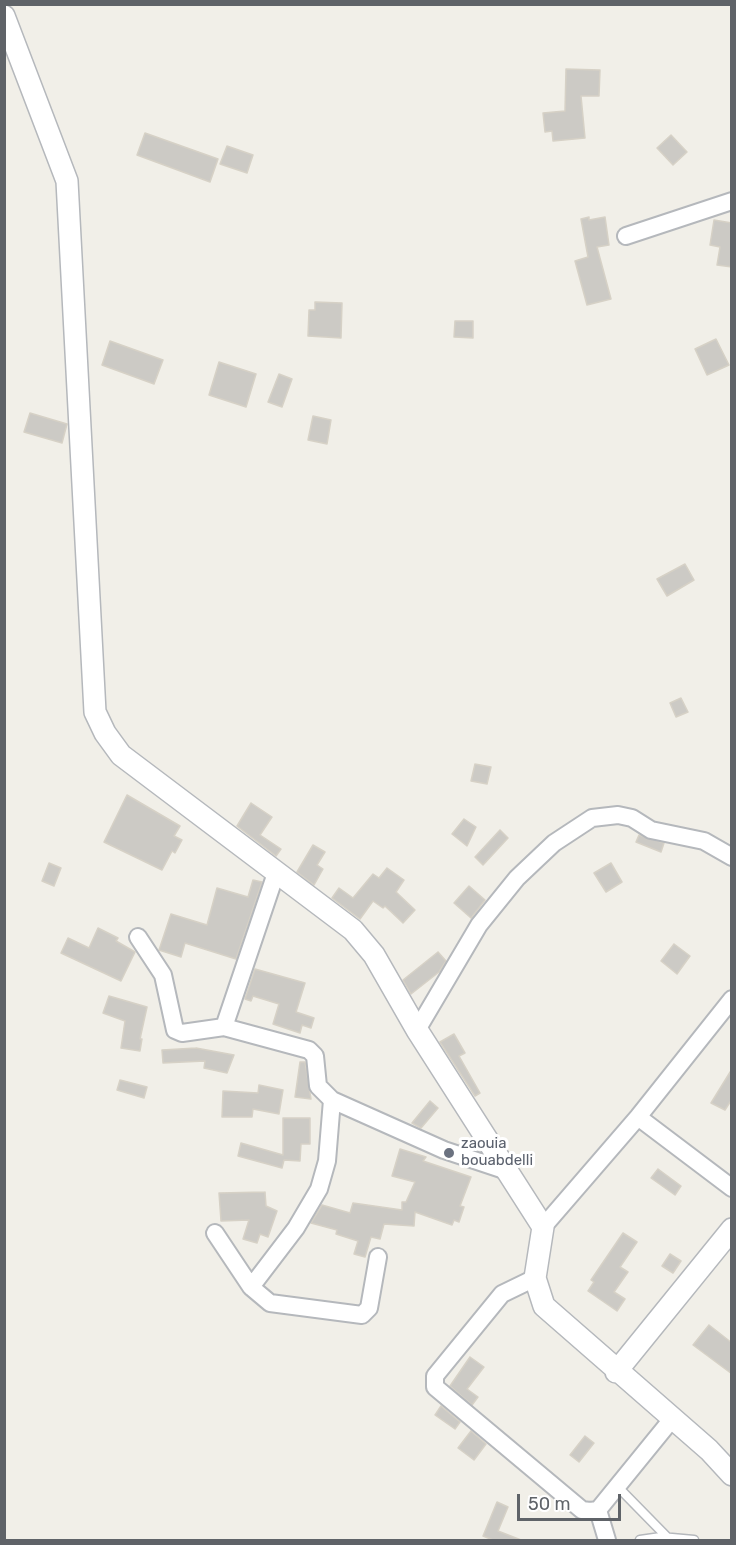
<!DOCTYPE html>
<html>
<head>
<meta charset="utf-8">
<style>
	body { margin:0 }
	#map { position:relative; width:736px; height:1545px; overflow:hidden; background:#f1efe8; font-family:Rubik,sans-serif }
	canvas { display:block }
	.frame { position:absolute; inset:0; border:6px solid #5f6368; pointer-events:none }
	.scale { position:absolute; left:517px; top:1494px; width:104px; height:27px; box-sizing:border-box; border:3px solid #5f6368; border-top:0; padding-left:8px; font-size:18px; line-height:21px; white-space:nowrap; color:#5f6368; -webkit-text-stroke:4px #fff; paint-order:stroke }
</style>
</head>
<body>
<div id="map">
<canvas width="736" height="1545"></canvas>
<div class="frame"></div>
<div class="scale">50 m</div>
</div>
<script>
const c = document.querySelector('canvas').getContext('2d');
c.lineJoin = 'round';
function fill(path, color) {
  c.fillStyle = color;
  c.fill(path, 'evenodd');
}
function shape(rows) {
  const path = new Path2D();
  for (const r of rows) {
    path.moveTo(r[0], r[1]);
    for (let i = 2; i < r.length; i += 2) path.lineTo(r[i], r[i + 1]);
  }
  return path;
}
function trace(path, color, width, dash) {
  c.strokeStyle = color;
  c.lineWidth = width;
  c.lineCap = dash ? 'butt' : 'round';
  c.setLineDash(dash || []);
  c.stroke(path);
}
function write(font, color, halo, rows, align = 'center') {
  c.font = font + ' Rubik,sans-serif';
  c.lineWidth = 6;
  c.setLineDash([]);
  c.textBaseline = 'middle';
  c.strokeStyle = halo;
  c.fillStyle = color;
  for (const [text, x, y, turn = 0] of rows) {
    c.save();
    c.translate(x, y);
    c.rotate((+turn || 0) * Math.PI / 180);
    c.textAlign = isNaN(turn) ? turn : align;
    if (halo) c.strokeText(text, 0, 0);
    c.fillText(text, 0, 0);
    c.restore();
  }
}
const building = shape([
	[566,69,600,70,599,96,581,96,585,138,553,141,552,131,545,132,543,113,565,111,566,69],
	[145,133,218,159,210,182,137,155,145,133],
	[671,135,687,152,673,165,657,148,671,135],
	[227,146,253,155,247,173,220,164,227,146],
	[589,217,589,220,605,217,609,245,597,247,611,299,587,305,575,261,588,257,581,219,589,217],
	[714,220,732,223,732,267,717,265,720,247,710,245,714,220],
	[315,302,342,303,341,338,308,336,309,310,315,310,315,302],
	[455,321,473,321,473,338,454,337,455,321],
	[716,339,729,365,707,375,695,349,716,339],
	[110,341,163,360,154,384,102,365,110,341],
	[219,362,256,374,246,407,209,395,219,362],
	[279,374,292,379,282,407,268,402,279,374],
	[30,413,67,424,62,443,24,432,30,413],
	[313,416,331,420,327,444,308,440,313,416],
	[685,564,694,580,667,596,657,579,685,564],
	[681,698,688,712,676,717,670,703,681,698],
	[475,764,491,767,487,784,471,781,475,764],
	[127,795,180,826,174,836,182,840,175,853,172,851,162,870,104,842,127,795],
	[251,803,272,817,260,835,281,849,276,856,237,826,251,803],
	[464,819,476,827,467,846,452,834,464,819],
	[500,830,508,838,483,865,475,857,500,830],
	[639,835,664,843,661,852,636,842,639,835],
	[313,845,325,852,317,865,323,869,314,885,297,872,313,845],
	[49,863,61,868,54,886,42,881,49,863],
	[611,863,622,882,606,892,594,873,611,863],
	[387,868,404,880,396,892,415,910,403,923,385,906,383,908,373,901,360,919,332,898,339,888,353,898,373,874,379,878,387,868],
	[253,880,262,882,236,959,185,943,181,957,159,950,171,914,207,925,217,888,248,897,253,880],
	[469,886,485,900,471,918,454,903,469,886],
	[98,928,118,938,116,941,135,952,121,981,61,953,68,938,89,948,98,928],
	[674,944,690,956,677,974,661,961,674,944],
	[438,952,446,961,439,972,411,994,403,980,438,952],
	[255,969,305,983,296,1012,314,1018,311,1028,302,1025,300,1033,273,1024,279,1004,253,996,251,1001,245,999,255,969],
	[109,996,147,1007,140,1039,142,1039,140,1051,121,1048,125,1021,103,1013,109,996],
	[454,1034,465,1053,459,1056,480,1093,475,1096,440,1042,454,1034],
	[196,1048,234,1055,227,1073,204,1068,205,1061,163,1063,162,1050,196,1048],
	[300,1062,305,1062,311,1099,295,1097,300,1062],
	[732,1069,732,1099,725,1110,711,1103,732,1069],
	[120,1080,147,1087,144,1098,117,1090,120,1080],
	[259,1085,283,1090,279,1114,253,1109,252,1117,222,1117,223,1091,258,1093,259,1085],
	[430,1101,438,1108,421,1128,412,1123,430,1101],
	[283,1118,310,1118,310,1144,301,1144,300,1161,284,1160,282,1168,238,1156,241,1143,283,1155,283,1118],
	[400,1149,426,1157,423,1161,471,1177,460,1206,464,1207,459,1222,454,1220,452,1225,415,1212,414,1226,384,1224,380,1239,371,1237,365,1257,354,1254,358,1241,336,1234,337,1230,311,1223,322,1205,350,1213,353,1203,402,1210,402,1202,406,1202,415,1182,392,1176,400,1149],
	[658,1169,681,1186,675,1195,651,1178,658,1169],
	[265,1192,266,1206,277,1211,268,1237,260,1234,257,1243,243,1239,249,1220,221,1221,219,1193,265,1192],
	[623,1233,637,1242,620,1267,628,1272,614,1292,625,1299,617,1311,588,1291,594,1282,591,1280,623,1233],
	[670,1254,681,1261,673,1273,662,1266,670,1254],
	[709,1325,732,1343,732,1374,693,1345,709,1325],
	[470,1357,484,1367,467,1389,478,1397,472,1405,450,1386,470,1357],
	[441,1406,460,1422,455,1429,435,1415,441,1406],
	[471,1431,486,1444,474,1460,458,1448,471,1431],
	[585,1436,594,1443,579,1462,570,1455,585,1436],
	[497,1502,508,1507,498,1531,521,1540,493,1540,483,1536,497,1502]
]);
fill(building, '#cccac5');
trace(building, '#d6d1c6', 1.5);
const service = shape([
	[617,1486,667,1537],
	[640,1540,661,1537,694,1540]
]);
const minor = shape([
	[626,236,732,201],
	[276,873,224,1027,309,1050,315,1056,318,1086,332,1100,444,1150,507,1171],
	[138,937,163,975,175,1030,182,1033,224,1027],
	[417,1030,479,925,517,878,554,843,592,818,618,815,632,818,651,830,704,841,732,857],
	[638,1117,732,1188],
	[543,1227,638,1117,732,999],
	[215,1233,251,1287,296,1228,319,1189,327,1161,332,1100],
	[535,1278,502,1294,435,1376,435,1387,582,1510,590,1511,598,1510,672,1419],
	[251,1287,270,1303,362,1315,369,1308,378,1257],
	[598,1510,607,1540]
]);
const tertiary = shape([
	[4,16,67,181,95,712,105,733,121,755,353,930,374,955,417,1030,543,1227,535,1278,544,1306,709,1450,732,1475],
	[616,1372,732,1229]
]);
trace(service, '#b5b8bc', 11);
trace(minor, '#b5b8bc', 20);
trace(tertiary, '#b5b8bc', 24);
trace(service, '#fff', 8);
trace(minor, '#fff', 16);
trace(tertiary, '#fff', 21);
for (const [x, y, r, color] of [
	[449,1153,6,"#6b7280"]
]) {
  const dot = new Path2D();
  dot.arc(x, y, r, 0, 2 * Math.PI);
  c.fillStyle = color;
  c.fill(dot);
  trace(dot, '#fff', 2);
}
write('15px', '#5b616d', '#fff', [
	["zaouia",461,1144],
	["bouabdelli",461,1161]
], 'left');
</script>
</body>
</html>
